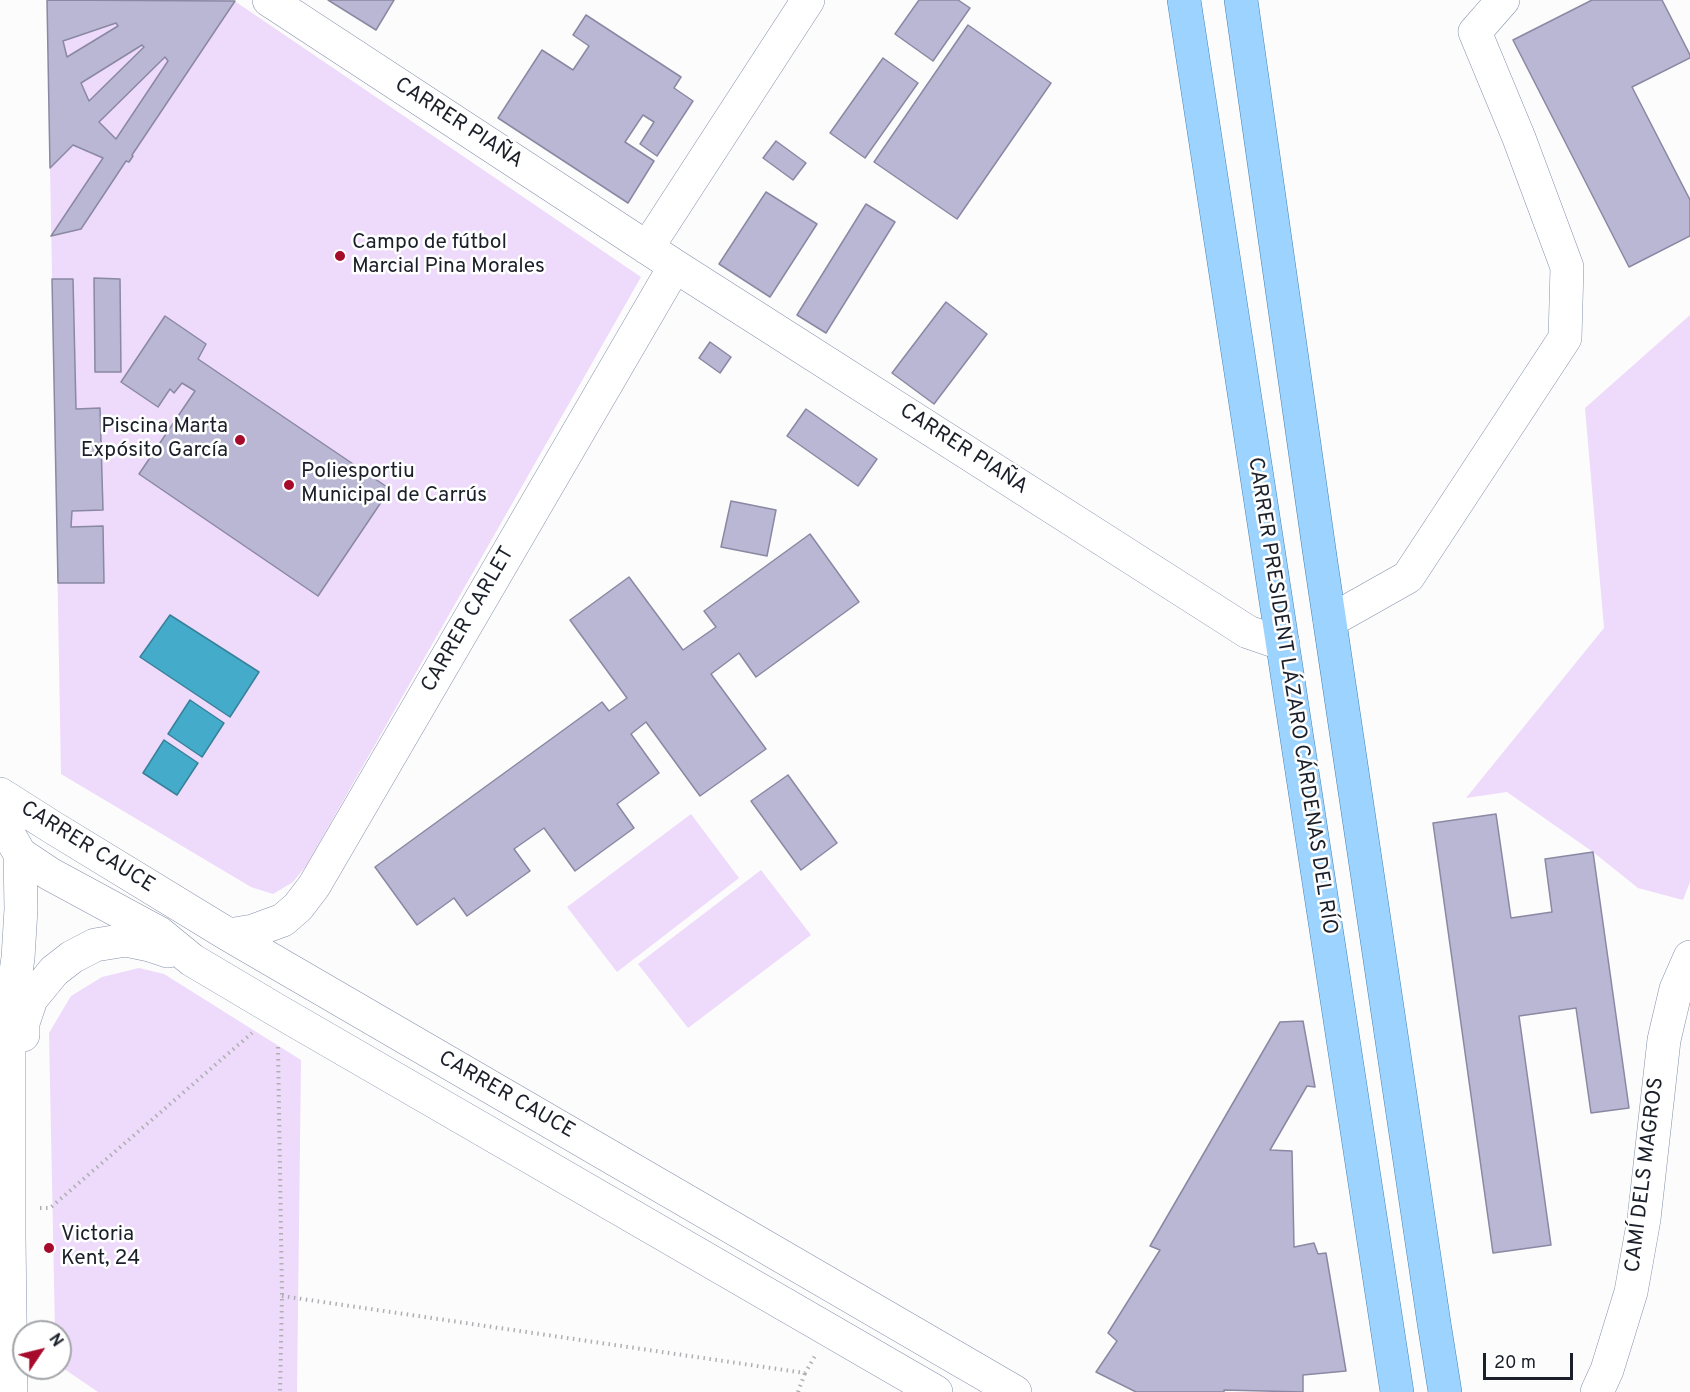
<!DOCTYPE html>
<html>
<head>
<meta charset="utf-8">
<style>
	body { margin:0 }
	#map { position:relative; width:1690px; height:1392px; overflow:hidden; background:#fcfcfc; font-family:Overpass,sans-serif }
	canvas { display:block }
	.north { position:absolute; left:12px; top:1320px; width:60px; height:60px; box-sizing:border-box; background:#fff; border:2px solid #a3a5a9; border-radius:50%; rotate:55deg; font-size:16px; font-weight:700; line-height:24px; text-align:center; color:#1a1f29 }
	.north::after { content:''; display:block; margin:auto; width:21px; height:27px; background:#a60b2c; clip-path:polygon(50% 0,100% 100%,50% 72%,0 100%) }
	.scale { position:absolute; left:1483px; top:1353px; width:90px; height:27px; box-sizing:border-box; border:3px solid #1a1f29; border-top:0; padding-left:8px; font-size:18px; line-height:21px; white-space:nowrap; color:#1a1f29; -webkit-text-stroke:4px #fff; paint-order:stroke }
</style>
</head>
<body>
<div id="map">
<canvas width="1690" height="1392"></canvas>
<div class="north">N</div>
<div class="scale">20 m</div>
</div>
<script>
const c = document.querySelector('canvas').getContext('2d');
c.lineJoin = 'round';
function fill(path, color) {
  c.fillStyle = color;
  c.fill(path, 'evenodd');
}
function shape(rows) {
  const path = new Path2D();
  for (const r of rows) {
    path.moveTo(r[0], r[1]);
    for (let i = 2; i < r.length; i += 2) path.lineTo(r[i], r[i + 1]);
  }
  return path;
}
function trace(path, color, width, dash) {
  c.strokeStyle = color;
  c.lineWidth = width;
  c.lineCap = dash ? 'butt' : 'round';
  c.setLineDash(dash || []);
  c.stroke(path);
}
function write(font, color, halo, rows, align = 'center') {
  c.font = font + ' Overpass,sans-serif';
  c.lineWidth = 5;
  c.setLineDash([]);
  c.textBaseline = 'middle';
  c.strokeStyle = halo;
  c.fillStyle = color;
  for (const [text, x, y, turn = 0] of rows) {
    c.save();
    c.translate(x, y);
    c.rotate((+turn || 0) * Math.PI / 180);
    c.textAlign = isNaN(turn) ? turn : align;
    if (halo) c.strokeText(text, 0, 0);
    c.fillText(text, 0, 0);
    c.restore();
  }
}
fill(shape([
	[47,0,233,0,641,277,306,866,293,882,273,894,251,887,61,774],
	[1690,315,1690,882,1683,900,1638,888,1593,852,1507,792,1466,798,1604,628,1585,408],
	[691,814,739,878,617,972,567,907],
	[761,870,811,935,688,1028,638,964],
	[139,968,164,974,301,1060,297,1392,98,1392,60,1366,60,1332,55,1332,49,1033,71,996,102,977]
]), '#eedafb');
const water = shape([
	[170,615,259,672,230,717,140,657,170,615],
	[190,700,224,723,202,757,168,734,190,700],
	[164,740,198,763,177,795,143,773,164,740]
]);
fill(water, '#44abca');
trace(water, '#37819a', 1.5);
const building = shape([
	[47,0,235,1,132,155,133,156,129,162,126,161,81,229,51,236,103,158,73,145,50,168,47,0],
	[116,23,118,26,67,57,63,41,116,23],
	[142,45,144,47,89,101,81,83,142,45],
	[165,57,168,61,116,139,99,122,165,57],
	[328,0,394,0,376,30,328,0],
	[919,0,958,0,970,8,933,61,895,34,919,0],
	[1592,0,1662,0,1690,55,1690,58,1632,87,1690,200,1690,236,1629,267,1513,40,1592,0],
	[586,15,681,77,674,88,693,101,657,156,640,144,654,122,643,115,625,142,654,161,628,203,498,118,542,50,573,70,589,46,573,35,586,15],
	[968,25,1051,83,957,219,874,162,968,25],
	[883,58,918,83,865,158,830,133,883,58],
	[776,141,806,163,793,180,763,158,776,141],
	[766,192,817,224,770,297,719,264,766,192],
	[866,204,895,222,826,333,797,315,866,204],
	[94,278,120,279,121,372,95,372,94,278],
	[52,279,73,279,76,409,100,408,103,510,72,511,71,527,103,526,104,583,58,583,52,279],
	[946,302,987,334,934,404,892,373,946,302],
	[165,316,206,344,198,359,390,489,318,596,139,474,195,391,182,383,174,393,170,389,158,407,121,382,165,316],
	[710,342,731,357,720,373,699,358,710,342],
	[806,409,877,459,858,486,787,436,806,409],
	[731,501,776,510,767,556,721,547,731,501],
	[810,534,859,602,756,677,739,653,711,674,766,749,700,796,646,722,631,734,659,773,617,804,634,828,575,871,544,828,514,849,530,871,467,916,454,898,417,925,375,867,602,702,609,711,627,698,570,620,629,577,683,650,716,627,704,611,810,534],
	[788,775,837,843,801,870,751,801,788,775],
	[1496,814,1511,918,1552,912,1545,859,1593,852,1629,1108,1591,1113,1576,1008,1519,1016,1551,1245,1493,1253,1433,823,1496,814],
	[1303,1021,1315,1087,1307,1086,1270,1150,1292,1151,1294,1247,1314,1243,1318,1254,1326,1253,1346,1371,1303,1375,1303,1392,1224,1390,1224,1392,1136,1392,1096,1372,1117,1341,1108,1333,1160,1250,1150,1246,1280,1022,1303,1021]
]);
fill(building, '#b9b7d4');
trace(building, '#8a88a3', 1.5);
const minor = shape([
	[269,0,675,266,1248,632,1283,644],
	[647,248,808,0],
	[1330,621,1408,577,1565,338,1567,267,1519,138,1475,32,1503,0],
	[0,794,52,827,229,935,1015,1392],
	[1,821,20,854,21,909,18,958,9,1018,9,1237,11,1392],
	[20,854,50,874,159,933,192,960,278,1011,936,1392],
	[229,935,253,931,283,920,298,907,314,886,675,266],
	[23,1035,23,1023,31,999,54,971,72,957,95,945,126,940,150,945,168,951],
	[1597,1392,1607,1370,1631,1292,1644,1219,1664,1040,1676,989,1690,957]
]);
const major = shape([
	[1184,0,1397,1392],
	[1241,0,1320,556,1434,1323,1445,1392]
]);
trace(minor, '#8691ab', 34);
trace(major, '#4482b4', 34);
trace(shape([
	[278,1047,282,1296,280,1392],
	[40,1208,50,1208,252,1033],
	[282,1296,805,1373,815,1356],
	[798,1392,805,1373]
]), '#adafb2', 4, [1.5, 4.5]);
trace(minor, '#fff', 33);
trace(major, '#9dd4ff', 33);
for (const [x, y, r, color] of [
	[340,256,6,"#a60b2c"],
	[240,440,6,"#a60b2c"],
	[289,485,6,"#a60b2c"],
	[49,1248,6,"#a60b2c"]
]) {
  const dot = new Path2D();
  dot.arc(x, y, r, 0, 2 * Math.PI);
  c.fillStyle = color;
  c.fill(dot);
  trace(dot, '#fff', 2);
}
write('21px', '#1a1f29', '#fff', [
	["CARRER PIAÑA",458,124,33],
	["CARRER PIAÑA",963,450,33],
	["CARRER CARLET",469,620,-60],
	["CARRER PRESIDENT LÁZARO CÁRDENAS DEL RÍO",1291,696,81],
	["CARRER CAUCE",87,848,32],
	["CARRER CAUCE",506,1096,30],
	["CAMÍ DELS MAGROS",1646,1175,-83]
]);
write('21px', '#1a1f29', '#fff', [
	["Campo de fútbol",352,244],
	["Marcial Pina Morales",352,268],
	["Piscina Marta",228,428,"right"],
	["Expósito García",228,452,"right"],
	["Poliesportiu",301,473],
	["Municipal de Carrús",301,497],
	["Victoria",61,1236],
	["Kent, 24",61,1260]
], 'left');
</script>
</body>
</html>
